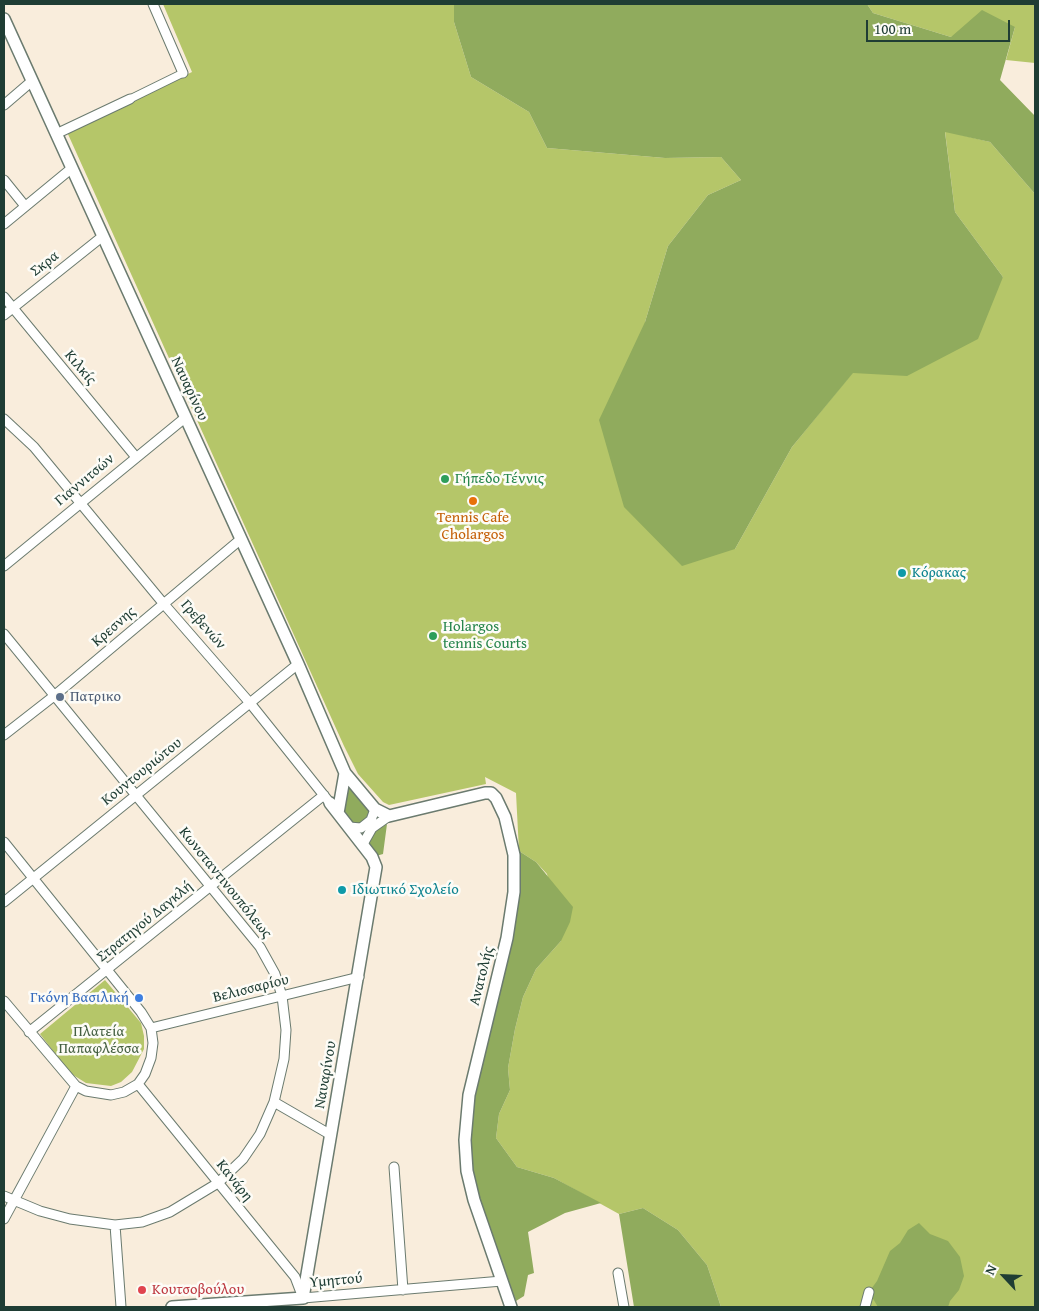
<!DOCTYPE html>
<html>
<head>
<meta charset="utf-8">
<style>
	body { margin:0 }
	#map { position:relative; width:1039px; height:1311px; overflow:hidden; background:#f9eddc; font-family:"Gentium Book Plus",serif }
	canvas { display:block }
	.frame { position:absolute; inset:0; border:5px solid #1f3d34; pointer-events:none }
	.north { position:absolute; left:979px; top:1251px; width:50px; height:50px; -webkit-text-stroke:4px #fdfcf7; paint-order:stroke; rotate:295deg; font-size:14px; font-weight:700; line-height:20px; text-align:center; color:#1f3d34 }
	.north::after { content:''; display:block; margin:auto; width:18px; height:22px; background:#1f3d34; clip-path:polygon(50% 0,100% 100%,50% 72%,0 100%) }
	.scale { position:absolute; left:866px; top:20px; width:144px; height:22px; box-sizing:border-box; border:2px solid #1f3d34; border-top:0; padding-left:6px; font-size:15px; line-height:18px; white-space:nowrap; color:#1f3d34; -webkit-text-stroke:4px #fdfcf7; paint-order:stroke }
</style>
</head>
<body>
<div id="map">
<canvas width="1039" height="1311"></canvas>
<div class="frame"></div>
<div class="north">N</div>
<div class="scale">100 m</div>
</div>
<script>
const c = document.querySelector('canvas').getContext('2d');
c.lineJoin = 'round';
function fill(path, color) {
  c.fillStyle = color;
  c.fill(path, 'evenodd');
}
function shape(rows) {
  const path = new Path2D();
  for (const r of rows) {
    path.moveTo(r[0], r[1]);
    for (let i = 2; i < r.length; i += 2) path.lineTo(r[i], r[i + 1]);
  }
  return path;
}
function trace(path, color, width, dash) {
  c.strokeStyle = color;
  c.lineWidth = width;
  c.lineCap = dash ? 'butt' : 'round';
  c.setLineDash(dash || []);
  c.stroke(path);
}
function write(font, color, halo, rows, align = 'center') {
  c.font = font + ' "Gentium Book Plus",serif';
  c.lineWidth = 5;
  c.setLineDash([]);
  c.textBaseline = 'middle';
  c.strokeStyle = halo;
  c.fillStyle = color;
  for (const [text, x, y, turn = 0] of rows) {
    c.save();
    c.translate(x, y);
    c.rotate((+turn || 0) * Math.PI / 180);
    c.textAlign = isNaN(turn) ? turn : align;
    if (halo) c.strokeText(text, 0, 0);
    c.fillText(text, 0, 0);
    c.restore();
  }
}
fill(shape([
	[163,4,454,4,454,22,471,77,529,112,547,148,665,158,721,157,741,180,708,195,668,246,645,322,735,549,792,447,853,372,907,375,1003,277,955,212,945,131,990,142,1035,194,1035,1307,721,1307,707,1265,678,1230,643,1208,619,1214,554,1178,517,1167,496,1138,499,1114,510,1090,508,1068,515,1029,523,997,536,969,561,941,547,874,536,862,519,851,516,793,485,777,486,784,389,805,383,802,358,774,344,746,67,132,192,72],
	[867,4,1035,4,1035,63,1006,60,1015,27,951,37,873,13],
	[105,980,141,1023,144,1036,144,1049,132,1072,121,1082,111,1086,86,1083,70,1073,40,1034]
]), '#b5c669');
fill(shape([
	[454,4,867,4,873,13,951,37,982,10,1015,27,1000,80,1035,116,1035,194,990,142,945,132,955,212,1003,277,978,339,907,376,853,373,792,447,735,549,682,566,624,507,599,420,645,322,668,246,708,195,741,180,721,157,665,158,547,148,529,112,471,77,454,22],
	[349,784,372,810,370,816,359,824,351,824,342,810,347,786],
	[387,824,383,854,376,856,369,845,371,838,374,832],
	[519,851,536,862,573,907,570,922,561,941,536,969,523,997,515,1029,508,1068,510,1090,499,1114,496,1138,517,1167,554,1178,601,1203,565,1213,528,1232,534,1273,528,1275,524,1296,516,1301,477,1201,468,1147,473,1095,512,939,519,897],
	[643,1208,678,1230,707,1265,721,1307,634,1307,619,1214],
	[919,1223,930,1234,948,1241,960,1257,964,1276,959,1290,950,1301,948,1307,878,1307,869,1292,877,1281,890,1251,900,1243,908,1230]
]), '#90ab5d');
const pedestrian = shape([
	[130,99,183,73]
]);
const minor = shape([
	[153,4,183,73],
	[4,105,32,81],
	[56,134,130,99],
	[4,180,25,206],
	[4,224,72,168],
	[4,297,135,456],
	[4,315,103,236],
	[4,419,34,447,163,603,250,703,330,803],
	[4,566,186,417],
	[4,634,260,947,275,974,282,996,286,1030,284,1059,274,1102,260,1134,243,1159,218,1183,170,1212,142,1222,115,1225,70,1219,40,1211,4,1196],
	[4,735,54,696,241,539],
	[349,827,361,828,371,820,375,809],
	[4,842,141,1012,151,1028,153,1043,151,1058,145,1074,138,1084,124,1092,111,1095,86,1091,76,1086,4,1001],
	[363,844,372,828,389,816],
	[4,902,298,664],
	[151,1028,359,977],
	[29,1032,324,795],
	[138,1084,295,1277,303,1298,502,1281],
	[274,1102,331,1135],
	[394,1167,403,1290],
	[4,1219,76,1086],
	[115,1225,121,1307],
	[618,1273,624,1307],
	[865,1307,869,1292]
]);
const tertiary = shape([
	[4,19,298,664,345,773,375,809,389,816,485,793,491,793,496,798,505,817,514,855,514,892,507,938,469,1095,465,1140,467,1171,474,1200,511,1307],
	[338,813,345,773],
	[172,1307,303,1298,376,867,372,857,330,803]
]);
trace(pedestrian, '#6b7b6f', 9);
trace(minor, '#6b7b6f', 11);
trace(tertiary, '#6b7b6f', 14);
trace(pedestrian, '#fff', 7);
trace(minor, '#fff', 9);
trace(tertiary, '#fff', 11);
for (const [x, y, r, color] of [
	[445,479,5,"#2e9e5b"],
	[473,501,5,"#e8710a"],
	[902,573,5,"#0f9aa8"],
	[433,636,5,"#2e9e5b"],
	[60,697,5,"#5c6f8a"],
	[342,890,5,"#0f9aa8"],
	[139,998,5,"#3f7fe0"],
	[142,1290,5,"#e0444e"]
]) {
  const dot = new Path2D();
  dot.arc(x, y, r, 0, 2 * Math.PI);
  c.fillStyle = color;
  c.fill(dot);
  trace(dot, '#fdfcf7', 2);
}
write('15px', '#1f3d34', '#fdfcf7', [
	["Σκρα",45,264,-38],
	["Κιλκίς",80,368,50],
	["Ναυαρίνου",189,389,65],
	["Γιαννιτσών",85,480,-40],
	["Γρεβενών",203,625,49],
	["Κρεσνης",114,627,-41],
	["Κουντουριώτου",142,772,-39],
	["Κωνσταντινουπόλεως",225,883,51],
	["Στρατηγού Δαγκλή",145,922,-39],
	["Ανατολής",482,976,-76],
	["Βελισσαρίου",251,989,-14],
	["Ναυαρίνου",326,1075,-80],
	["Κανάρη",234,1181,51],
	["Υμηττού",336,1281,-5]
]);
write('15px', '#27864d', '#fdfcf7', [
	["Γήπεδο Τέννις",455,479],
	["Holargos",443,627],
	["tennis Courts",443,644]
], 'left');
write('15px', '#c56008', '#fdfcf7', [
	["Tennis Cafe",473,518],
	["Cholargos",473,535]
]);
write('15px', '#0d838f', '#fdfcf7', [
	["Κόρακας",912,573],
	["Ιδιωτικό Σχολείο",352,890]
], 'left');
write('15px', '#4e5e75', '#fdfcf7', [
	["Πατρικο",70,697]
], 'left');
write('15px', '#366cbe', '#fdfcf7', [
	["Γκόνη Βασιλική",129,998]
], 'right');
write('15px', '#445f41', '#fdfcf7', [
	["Πλατεία",99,1032],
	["Παπαφλέσσα",99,1049]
]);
write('15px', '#be3a42', '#fdfcf7', [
	["Κουτσοβούλου",152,1290]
], 'left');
</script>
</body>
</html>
